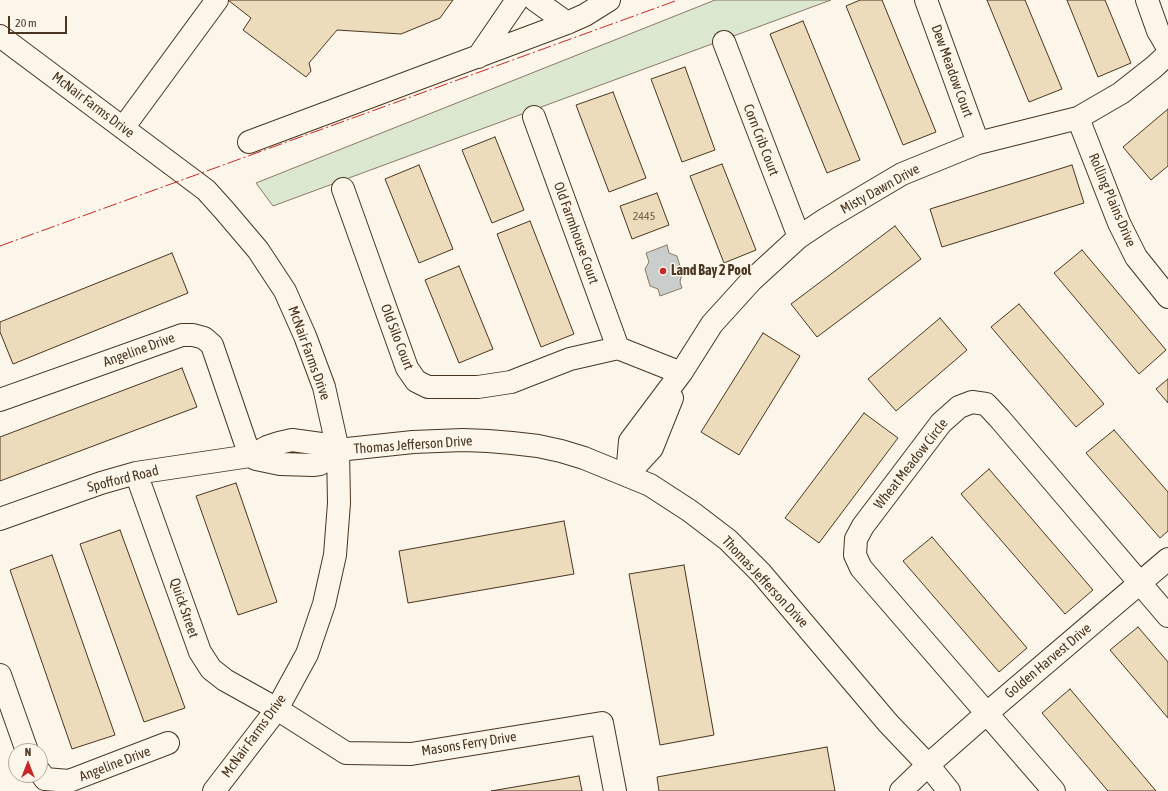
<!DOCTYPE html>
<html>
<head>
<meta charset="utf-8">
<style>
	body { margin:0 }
	#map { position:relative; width:1168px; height:791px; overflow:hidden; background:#fbf6e9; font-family:"Asap Condensed",sans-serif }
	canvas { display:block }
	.north { position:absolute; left:8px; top:743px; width:40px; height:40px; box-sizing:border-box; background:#fbf6e9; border:1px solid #b4a999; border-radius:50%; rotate:0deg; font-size:11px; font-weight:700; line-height:16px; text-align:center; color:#4a3520 }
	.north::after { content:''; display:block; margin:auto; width:14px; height:18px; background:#c62828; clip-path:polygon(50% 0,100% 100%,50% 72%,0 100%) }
	.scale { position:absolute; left:8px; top:16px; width:59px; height:18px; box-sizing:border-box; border:2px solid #4a3520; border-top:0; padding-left:5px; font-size:12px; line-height:14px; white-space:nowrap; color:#4a3520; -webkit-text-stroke:3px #fbf6e9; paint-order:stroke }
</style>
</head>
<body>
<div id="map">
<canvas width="1168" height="791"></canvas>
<div class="north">N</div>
<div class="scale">20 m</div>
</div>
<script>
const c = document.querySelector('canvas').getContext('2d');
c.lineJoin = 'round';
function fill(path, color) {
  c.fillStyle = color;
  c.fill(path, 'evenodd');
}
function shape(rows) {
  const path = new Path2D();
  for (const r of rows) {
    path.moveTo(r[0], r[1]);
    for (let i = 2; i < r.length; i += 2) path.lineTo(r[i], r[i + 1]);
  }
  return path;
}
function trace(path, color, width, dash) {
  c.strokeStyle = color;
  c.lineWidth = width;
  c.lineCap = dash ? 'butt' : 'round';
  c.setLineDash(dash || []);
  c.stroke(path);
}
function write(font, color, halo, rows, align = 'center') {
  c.font = font + ' "Asap Condensed",sans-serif';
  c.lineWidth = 3;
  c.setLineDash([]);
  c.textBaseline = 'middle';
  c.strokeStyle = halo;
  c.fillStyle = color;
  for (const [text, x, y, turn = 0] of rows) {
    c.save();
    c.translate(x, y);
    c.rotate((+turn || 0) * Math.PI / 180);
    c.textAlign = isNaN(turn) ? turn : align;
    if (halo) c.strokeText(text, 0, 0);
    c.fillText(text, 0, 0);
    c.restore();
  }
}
const green = shape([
	[715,0,831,0,273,206,256,183,715,0]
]);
fill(green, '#dce7d0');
trace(green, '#887966', 1);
const water = shape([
	[667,245,669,253,677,256,682,273,680,282,682,288,660,296,658,289,650,286,645,269,649,262,646,253,667,245]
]);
fill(water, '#c9cecd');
trace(water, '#887966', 1);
const building = shape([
	[228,0,453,0,440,18,401,34,337,30,309,63,311,71,306,77,243,30,251,18,228,0],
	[860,0,882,0,936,132,903,145,846,6,860,0],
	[987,0,1025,0,1062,89,1029,102,987,0],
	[1067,0,1105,0,1131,63,1098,77,1067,0],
	[803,21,860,160,827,173,770,34,803,21],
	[685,67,715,150,682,162,651,79,685,67],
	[613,92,646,178,609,192,576,105,613,92],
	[1168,109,1168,166,1151,180,1123,147,1168,109],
	[495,137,524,210,492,223,462,150,495,137],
	[722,164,756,250,724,263,690,176,722,164],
	[419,165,453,249,419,263,385,179,419,165],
	[1072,165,1084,203,942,247,930,209,1072,165],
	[657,193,669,225,632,239,620,206,657,193],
	[530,221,574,334,541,347,497,234,530,221],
	[895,226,921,259,817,337,791,304,895,226],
	[1082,250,1166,350,1139,374,1054,273,1082,250],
	[172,253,188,293,13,364,0,332,0,322,172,253],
	[459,266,493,349,459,363,425,280,459,266],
	[1019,304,1104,404,1076,427,991,327,1019,304],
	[940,318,967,350,896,411,868,379,940,318],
	[763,333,800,356,739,455,701,432,763,333],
	[182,368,197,407,0,481,0,437,182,368],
	[1168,379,1168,403,1156,389,1168,379],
	[864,413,898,438,819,543,785,518,864,413],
	[1114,430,1168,492,1168,531,1160,538,1086,453,1114,430],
	[989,469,1093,590,1065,614,961,494,989,469],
	[236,483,277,602,238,615,196,496,236,483],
	[564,521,574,574,408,603,399,551,564,521],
	[120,530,185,708,144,722,80,544,120,530],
	[932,537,1027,648,999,672,903,561,932,537],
	[52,555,115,735,72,749,10,570,52,555],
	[684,565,714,735,660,745,629,574,684,565],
	[1138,627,1168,662,1168,718,1110,650,1138,627],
	[1070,689,1156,791,1108,791,1042,713,1070,689],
	[827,747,835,791,659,791,657,777,827,747],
	[579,776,582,791,491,791,579,776]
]);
fill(building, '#ecdcbc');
trace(building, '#4a3520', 1);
const minor = shape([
	[535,0,567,23],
	[926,0,978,143],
	[1147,0,1158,31,1168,48],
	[0,36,123,128,206,190,224,210,258,250,285,291,305,336,324,387,338,450,339,503,335,555,324,604,307,654,277,709,214,791],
	[724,42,799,237],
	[478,57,517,0],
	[534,117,618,348],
	[1078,118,1119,223,1136,257,1168,297],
	[123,128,217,0],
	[249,142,567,23,585,15,609,0],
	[343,189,407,368,416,381,428,387,478,387,511,382,570,359,618,348,681,373],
	[0,400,182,335,193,335,204,338,212,345,250,456],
	[250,456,256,459,280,464,313,465,320,464,338,450],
	[136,473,200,652,211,669,225,680,277,709,346,753,411,754,602,723,615,791],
	[627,475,630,441,681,373,712,324,751,281,799,237,826,219,902,174,978,143,1078,118,1121,93,1154,67,1168,54],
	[627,475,652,448,672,398],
	[0,519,101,483,136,473,250,456,267,447,279,443,292,440,321,444,338,450,413,442,463,440,488,441,512,443,538,446,561,451,584,458,650,485,690,511,728,540,761,573,888,723,928,765,949,791],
	[0,675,27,751],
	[40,772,45,779,69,781,168,743],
	[901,791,928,765,986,714,1168,559],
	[1054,791,861,568,855,555,856,539,863,526,941,423,959,407,972,402,986,404,1000,419,1168,616]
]);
trace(minor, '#4a3520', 24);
trace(minor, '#fbf6e9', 22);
trace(shape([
	[0,246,678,0]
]), '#c62828', 1, [14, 3, 2, 3]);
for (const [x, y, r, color] of [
	[663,271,4,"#c62828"]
]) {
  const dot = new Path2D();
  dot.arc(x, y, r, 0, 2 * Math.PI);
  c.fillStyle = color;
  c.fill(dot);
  trace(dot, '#fbf6e9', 1.5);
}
write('12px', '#725f47', null, [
	["2445",644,216]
]);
write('14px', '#4a3520', '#fbf6e9', [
	["Dew Meadow Court",952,71,70],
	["McNair Farms Drive",93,105,37],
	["Corn Crib Court",761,140,69],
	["Misty Dawn Drive",880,189,-29],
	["Rolling Plains Drive",1112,200,67],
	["Old Farmhouse Court",576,233,70],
	["Old Silo Court",397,337,69],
	["Angeline Drive",139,350,-20],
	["McNair Farms Drive",309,353,70],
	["Thomas Jefferson Drive",413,445,-4],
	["Wheat Meadow Circle",911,464,-52],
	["Spofford Road",123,479,-14],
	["Thomas Jefferson Drive",765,582,47],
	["Quick Street",184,608,71],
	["Golden Harvest Drive",1048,661,-40],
	["McNair Farms Drive",254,736,-54],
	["Masons Ferry Drive",469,744,-9],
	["Angeline Drive",115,764,-21]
]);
write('bold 14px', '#4a3520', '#fbf6e9', [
	["Land Bay 2 Pool",671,271]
], 'left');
</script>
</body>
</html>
